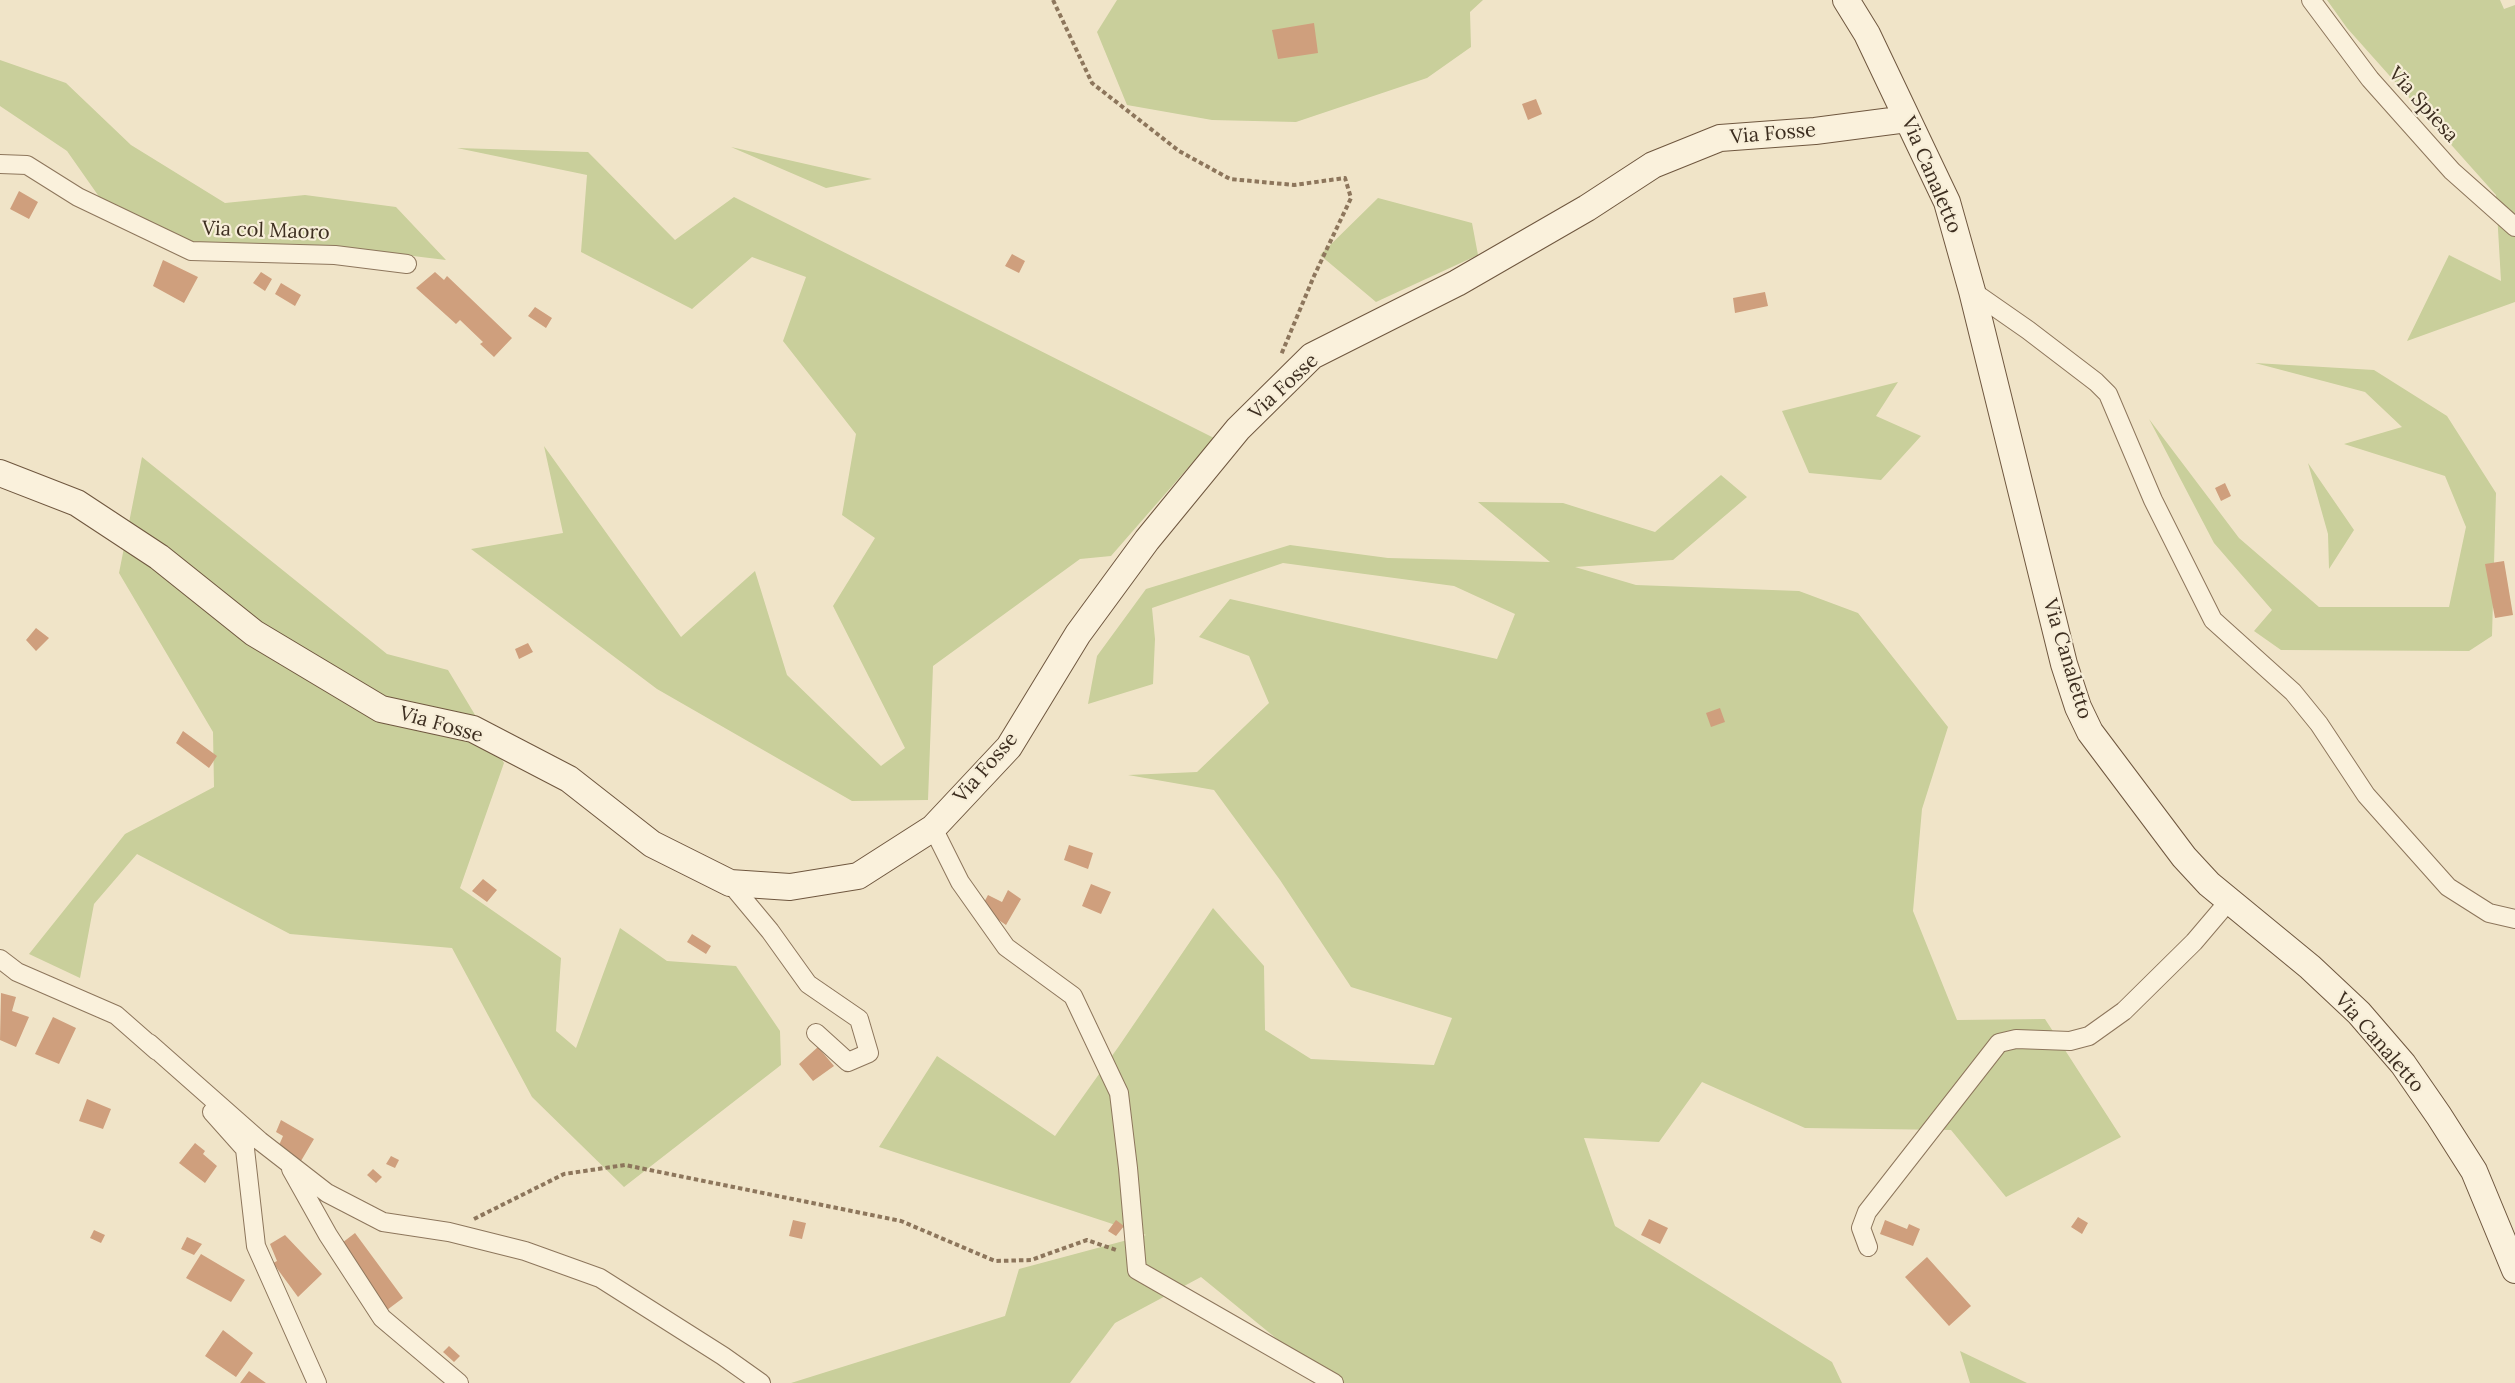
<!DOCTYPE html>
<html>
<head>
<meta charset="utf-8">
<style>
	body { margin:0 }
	canvas { display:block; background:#f0e4c8 }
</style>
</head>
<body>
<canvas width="2515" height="1383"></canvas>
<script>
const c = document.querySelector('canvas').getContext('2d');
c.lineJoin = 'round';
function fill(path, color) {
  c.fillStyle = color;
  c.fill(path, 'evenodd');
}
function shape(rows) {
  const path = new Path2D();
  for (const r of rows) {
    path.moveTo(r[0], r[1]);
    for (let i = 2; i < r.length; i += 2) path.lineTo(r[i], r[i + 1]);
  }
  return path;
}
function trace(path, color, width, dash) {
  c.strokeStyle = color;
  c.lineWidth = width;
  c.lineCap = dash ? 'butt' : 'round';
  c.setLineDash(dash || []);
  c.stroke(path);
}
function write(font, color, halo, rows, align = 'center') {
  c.font = font + ' Lora,serif';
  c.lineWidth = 4.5;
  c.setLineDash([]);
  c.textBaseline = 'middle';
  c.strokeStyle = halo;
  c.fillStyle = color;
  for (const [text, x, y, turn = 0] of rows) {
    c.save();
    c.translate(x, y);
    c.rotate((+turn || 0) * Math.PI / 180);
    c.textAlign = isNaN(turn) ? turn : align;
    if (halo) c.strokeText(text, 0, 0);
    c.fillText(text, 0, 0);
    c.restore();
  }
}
fill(shape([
	[1117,0,1483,0,1470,12,1471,47,1427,78,1296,122,1212,120,1127,105,1097,32],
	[2327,0,2500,0,2504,9,2515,5,2515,302,2407,341,2449,255,2501,281,2496,195,2347,28],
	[0,60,66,83,131,145,225,203,305,195,396,207,446,260,339,247,219,252,114,218,67,151,0,106],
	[731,147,872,179,826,188],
	[457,148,588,152,675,240,734,197,1214,438,1111,556,1080,559,933,666,928,800,852,801,657,689,471,549,563,533,544,446,681,637,755,571,787,675,881,766,905,748,833,606,875,538,842,515,856,434,783,341,806,277,752,257,692,309,581,252,587,175],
	[1378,198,1472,223,1478,255,1376,302,1320,255],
	[2255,363,2374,370,2447,416,2496,493,2492,636,2469,651,2281,650,2254,631,2272,610,2214,543,2149,419,2239,538,2319,607,2449,607,2466,527,2445,476,2344,444,2402,427,2365,392],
	[1898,382,1876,416,1921,436,1881,480,1809,473,1782,411],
	[142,457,387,654,448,670,504,763,460,888,561,958,556,1031,576,1048,620,928,667,961,736,966,780,1031,781,1065,624,1187,532,1097,452,948,290,934,137,854,94,904,80,978,29,954,125,834,214,787,213,732,119,573],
	[2308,463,2354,530,2329,569,2328,534],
	[1721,475,1747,497,1673,560,1575,567,1636,585,1799,591,1858,613,1948,727,1922,809,1913,911,1957,1020,2045,1019,2121,1137,2006,1197,1951,1130,1805,1128,1702,1082,1659,1142,1584,1138,1615,1226,1832,1362,1842,1383,1325,1383,1326,1379,1201,1277,1115,1323,1070,1383,791,1383,1005,1316,1019,1269,1146,1235,879,1147,937,1056,1055,1136,1119,1046,1213,908,1264,966,1265,1030,1311,1059,1434,1065,1452,1018,1351,987,1280,880,1214,790,1128,775,1197,772,1269,703,1249,656,1199,637,1230,599,1497,659,1515,614,1454,586,1283,563,1152,608,1155,639,1153,684,1088,704,1097,656,1146,589,1290,545,1388,558,1550,562,1478,502,1563,503,1655,532],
	[1960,1351,2027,1383,1970,1383]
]), '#c9cf9b');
fill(shape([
	[1314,23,1318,53,1278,59,1272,30],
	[1536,99,1542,114,1528,120,1522,104],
	[19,191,38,202,29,219,10,209],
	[1012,254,1025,261,1019,273,1005,266],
	[163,260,198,277,184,303,153,286],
	[261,272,272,279,265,291,253,283],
	[435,272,444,280,447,276,512,338,494,357,480,344,483,342,460,320,456,324,416,288],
	[281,283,301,295,295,306,275,294],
	[1765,292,1768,306,1735,313,1733,298],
	[535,307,552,318,546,328,528,316],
	[2225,483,2231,496,2221,501,2215,488],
	[2504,561,2513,615,2495,618,2485,564],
	[36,628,49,638,36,651,26,640],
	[528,643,533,652,519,659,515,649],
	[1720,708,1725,722,1711,727,1706,713],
	[183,731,217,756,209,768,176,743],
	[1069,845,1093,853,1088,869,1064,860],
	[483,879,497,890,487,902,472,891],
	[1091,884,1111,892,1101,914,1082,906],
	[1008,890,1021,899,1006,925,981,908,988,895,1002,902],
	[692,934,711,946,706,954,687,942],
	[1,993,16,997,12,1011,29,1017,16,1047,0,1040],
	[53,1017,76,1028,59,1064,35,1054],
	[818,1047,834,1066,813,1081,799,1064],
	[87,1099,111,1109,103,1129,79,1121],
	[281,1120,314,1139,298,1166,277,1150,283,1136,276,1132],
	[195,1143,205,1151,203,1154,217,1166,205,1183,179,1163],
	[391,1156,399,1160,395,1168,386,1164],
	[373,1169,382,1177,376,1183,367,1175],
	[2078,1217,2088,1223,2082,1234,2071,1227],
	[1649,1219,1668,1228,1660,1244,1641,1235],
	[793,1220,806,1223,802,1239,789,1236],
	[1116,1220,1124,1226,1116,1236,1108,1231],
	[1885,1220,1907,1229,1909,1224,1920,1229,1913,1246,1880,1234],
	[94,1230,105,1235,101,1243,90,1238],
	[355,1233,403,1298,387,1310,338,1246],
	[285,1235,322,1274,298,1297,273,1263,277,1261,270,1244],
	[187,1237,202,1244,194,1255,181,1249],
	[201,1254,245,1280,231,1302,186,1278],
	[1927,1257,1971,1306,1949,1326,1905,1277],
	[223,1330,253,1353,236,1377,205,1356],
	[449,1346,460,1356,454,1362,443,1352],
	[249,1371,266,1383,240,1383]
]), '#cf9f7d');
const street = shape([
	[2311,0,2370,79,2452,171,2515,227],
	[0,164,27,165,78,197,191,251,335,255,407,264],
	[1972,291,2028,330,2096,382,2108,394,2153,500,2213,620,2293,692,2319,724,2366,795,2448,887,2489,913,2515,919],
	[933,828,960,882,1006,947,1073,996,1119,1093,1128,1168,1137,1270,1334,1383],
	[730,883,770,931,808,984,859,1019,869,1053,848,1062,816,1033],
	[0,959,17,972,116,1015,157,1051],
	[149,1043,260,1141,327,1193,383,1222,449,1232,525,1251,600,1278,723,1356,761,1383],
	[212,1112,245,1149,256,1246,317,1383],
	[291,1169,328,1235,382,1318,459,1383],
	[1868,1247,1861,1228,1867,1212,1999,1043,2016,1039,2070,1041,2089,1036,2124,1011,2194,942,2228,902]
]);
const secondary = shape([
	[1846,0,1867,34,1947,202,1972,291,2064,664,2078,707,2090,732,2184,857,2209,884,2310,967,2359,1013,2403,1064,2439,1116,2474,1171,2515,1270],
	[0,473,77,503,159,557,254,633,381,709,473,729,569,779,652,844,730,883,790,887,858,876,933,828,1009,747,1078,634,1147,540,1238,429,1312,356,1457,283,1587,208,1653,165,1720,138,1815,131,1907,119]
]);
trace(street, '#8d765c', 20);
trace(secondary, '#6f573f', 28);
trace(shape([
	[1053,0,1092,83,1179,151,1230,179,1294,185,1345,178,1351,198,1314,276,1281,355],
	[474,1219,564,1174,625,1165,901,1221,995,1261,1031,1260,1087,1240,1116,1250]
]), '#8d765c', 4, [4.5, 3]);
trace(street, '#faf1dc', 18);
trace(secondary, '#faf1dc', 26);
write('20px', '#3d2e20', '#f7eed8', [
	["Via Spiesa",2423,105,48],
	["Via Fosse",1773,134,-5],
	["Via Canaletto",1931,175,67],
	["Via col Maoro",266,231,2],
	["Via Fosse",1284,387,-43],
	["Via Canaletto",2067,659,73],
	["Via Fosse",441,725,16],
	["Via Fosse",986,768,-49],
	["Via Canaletto",2379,1043,49]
]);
</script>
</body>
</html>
